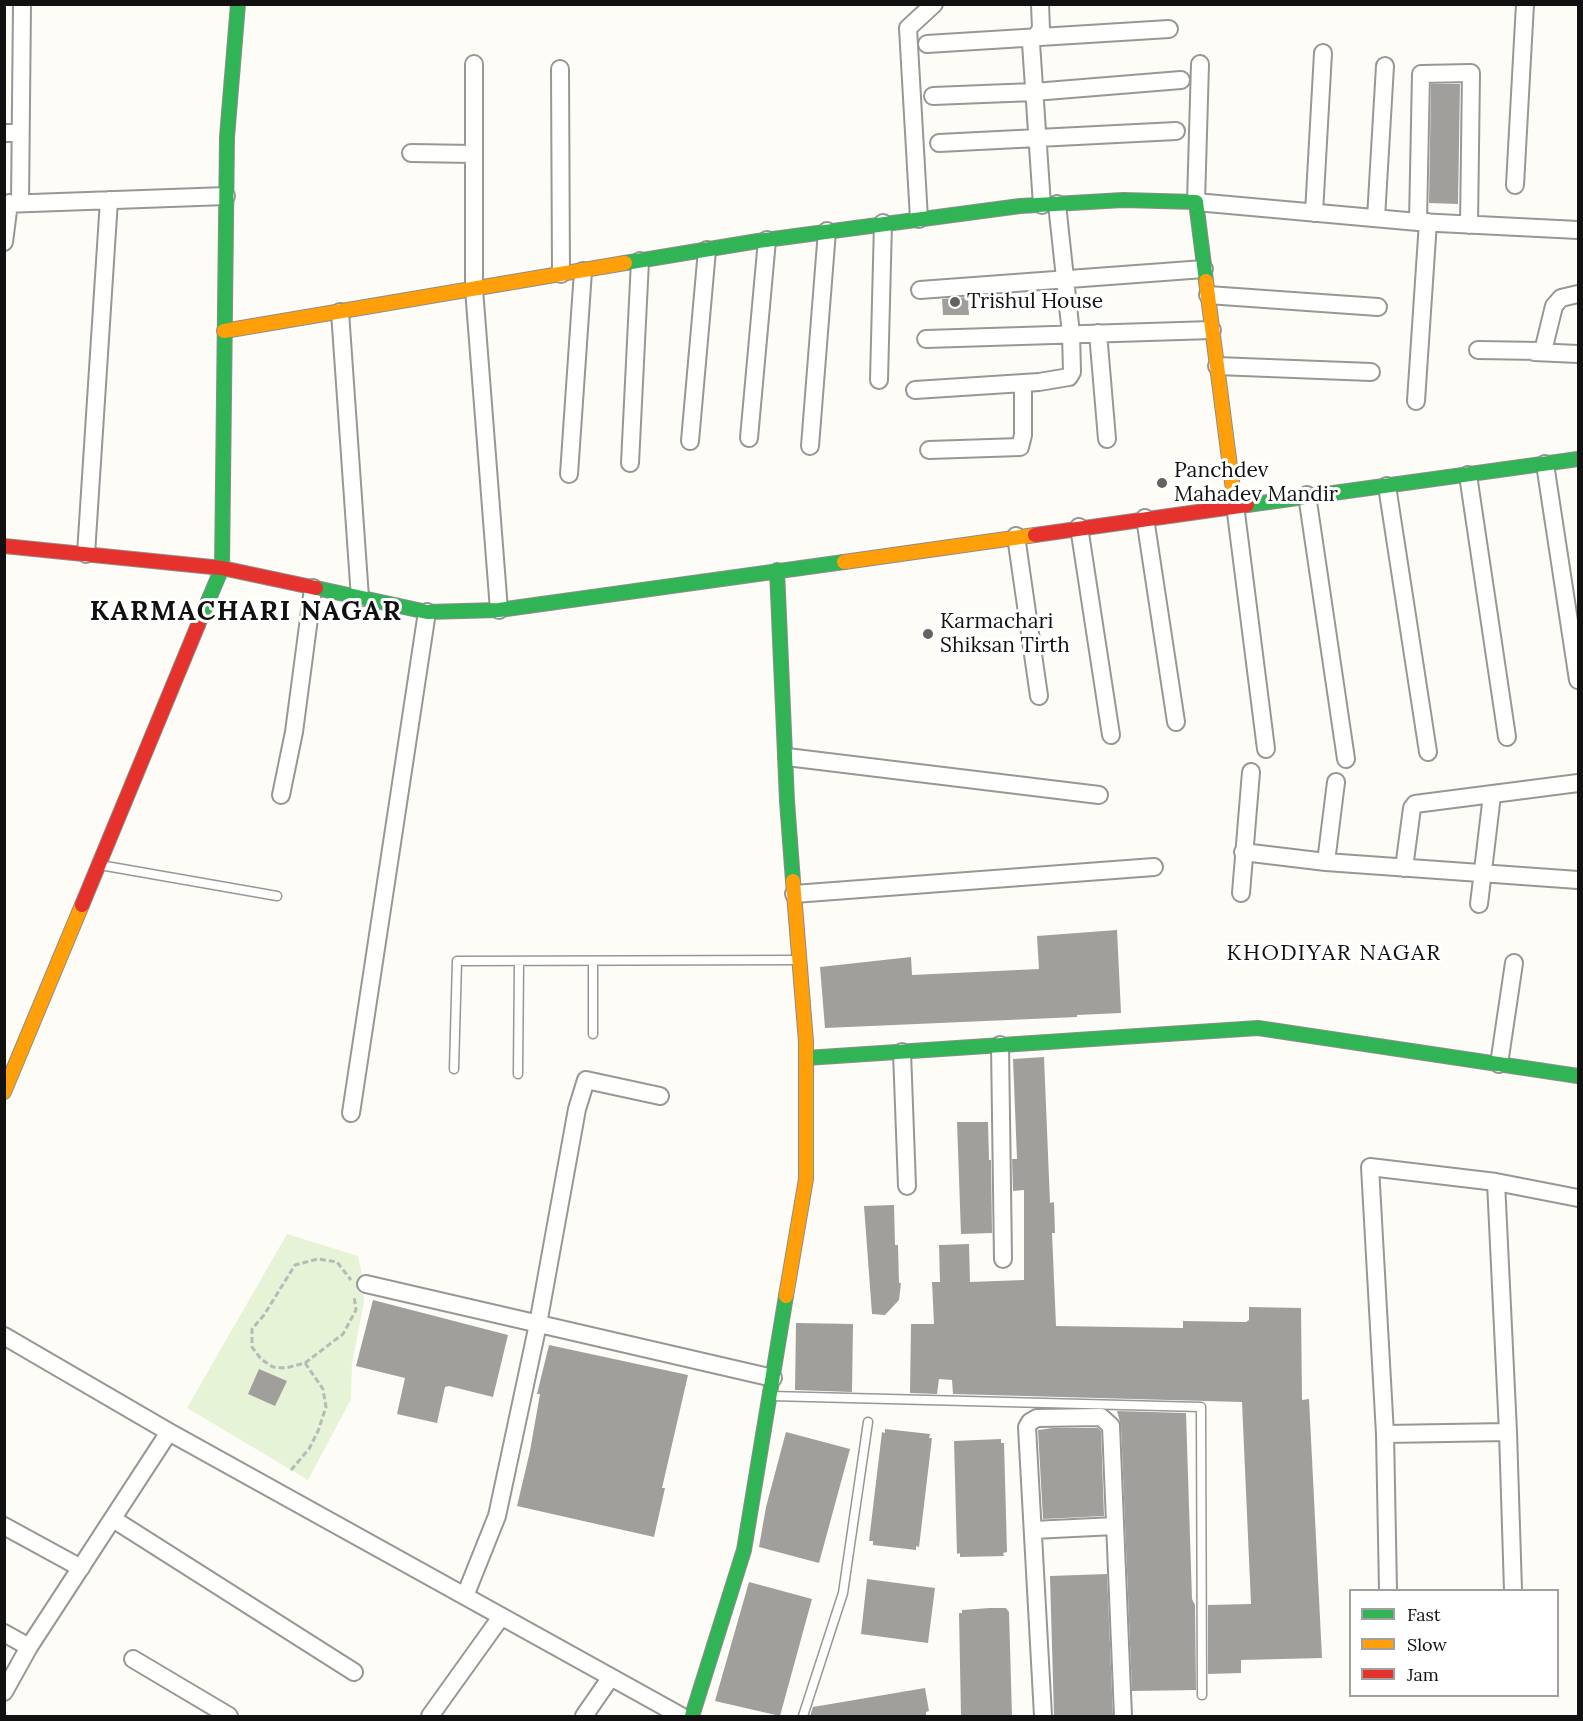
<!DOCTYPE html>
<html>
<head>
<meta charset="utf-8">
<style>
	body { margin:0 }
	#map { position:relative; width:1583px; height:1721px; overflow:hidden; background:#fdfcf7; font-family:Lora,serif }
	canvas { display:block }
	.frame { position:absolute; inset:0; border:6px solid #111; pointer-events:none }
	.legend { position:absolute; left:1349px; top:1589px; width:210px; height:108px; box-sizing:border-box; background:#fff; border:2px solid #a0a0a0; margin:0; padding:8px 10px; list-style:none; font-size:18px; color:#111 }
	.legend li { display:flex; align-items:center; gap:12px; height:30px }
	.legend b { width:30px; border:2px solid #a0a0a0 }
</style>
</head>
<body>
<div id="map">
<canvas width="1583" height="1721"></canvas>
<div class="frame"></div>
<ul class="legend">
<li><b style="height:8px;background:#30b455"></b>Fast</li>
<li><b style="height:8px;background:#ff9f0a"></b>Slow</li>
<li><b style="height:8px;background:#e5322d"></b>Jam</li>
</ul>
</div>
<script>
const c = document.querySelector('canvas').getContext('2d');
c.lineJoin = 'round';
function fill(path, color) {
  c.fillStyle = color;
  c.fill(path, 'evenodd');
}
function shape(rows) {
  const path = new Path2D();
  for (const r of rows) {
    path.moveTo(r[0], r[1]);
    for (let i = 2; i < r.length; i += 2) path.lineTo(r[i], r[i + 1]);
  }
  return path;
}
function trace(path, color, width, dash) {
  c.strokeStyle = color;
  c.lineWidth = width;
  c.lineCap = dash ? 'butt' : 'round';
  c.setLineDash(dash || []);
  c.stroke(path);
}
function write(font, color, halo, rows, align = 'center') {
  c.font = font + ' Lora,serif';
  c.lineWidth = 6;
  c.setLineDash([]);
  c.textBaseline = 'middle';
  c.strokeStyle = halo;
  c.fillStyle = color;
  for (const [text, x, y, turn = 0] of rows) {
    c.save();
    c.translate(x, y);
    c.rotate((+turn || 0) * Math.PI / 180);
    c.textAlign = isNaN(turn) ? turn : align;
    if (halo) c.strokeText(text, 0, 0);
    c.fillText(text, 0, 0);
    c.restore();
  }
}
fill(shape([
	[287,1234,358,1256,363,1280,364,1302,352,1363,351,1399,308,1480,187,1408]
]), '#e7f3d7');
fill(shape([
	[1431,84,1460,84,1458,204,1429,203],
	[968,297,969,315,943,315,942,299],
	[1117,930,1121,1013,1077,1015,1077,1017,825,1028,820,967,911,957,912,975,1039,969,1037,936],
	[1044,1057,1050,1203,1054,1202,1055,1233,1052,1233,1056,1326,1183,1328,1183,1321,1246,1322,1249,1320,1249,1307,1301,1308,1302,1400,1309,1399,1322,1658,1241,1660,1241,1673,1208,1674,1208,1605,1251,1604,1242,1402,953,1394,952,1380,939,1379,937,1394,910,1393,911,1324,934,1324,932,1282,940,1282,939,1245,969,1244,970,1282,1024,1280,1024,1190,1013,1191,1012,1159,1017,1159,1013,1059],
	[957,1122,988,1122,989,1160,991,1160,992,1233,961,1234],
	[894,1205,895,1245,898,1245,899,1283,901,1283,899,1300,885,1315,872,1314,864,1206],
	[373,1300,508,1335,493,1397,449,1386,445,1387,437,1423,397,1414,405,1378,356,1366],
	[796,1323,853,1324,852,1392,795,1390],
	[549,1345,688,1375,662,1488,665,1488,654,1537,517,1506,530,1451,540,1394,537,1394],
	[259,1369,287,1381,275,1406,248,1394],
	[1117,1411,1186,1413,1192,1599,1195,1605,1196,1690,1132,1691,1121,1426],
	[1053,1428,1098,1428,1101,1431,1104,1516,1043,1519,1038,1430],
	[885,1429,930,1434,929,1438,932,1438,919,1547,916,1546,916,1550,873,1545,873,1541,869,1541,882,1432,885,1433],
	[786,1432,850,1449,819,1563,759,1547,766,1507],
	[1001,1439,1001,1443,1004,1443,1007,1552,1003,1553,1004,1556,960,1557,960,1553,957,1554,954,1441],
	[1107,1574,1113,1716,1054,1716,1050,1576],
	[867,1579,935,1588,928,1643,861,1634],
	[749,1582,812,1599,780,1716,715,1701],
	[990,1608,1006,1608,1009,1612,1012,1716,961,1716,959,1613,962,1613,962,1610],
	[925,1688,929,1711,926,1712,926,1716,810,1716,813,1707]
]), '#a19f9c');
const lane = shape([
	[100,865,277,896],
	[593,961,593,1034],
	[454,1069,457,961,799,960],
	[518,1074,519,961],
	[771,1396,1201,1407,1202,1695],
	[803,1716,843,1593,868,1422]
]);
const street = shape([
	[1040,4,1041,29,1031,43,1042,205],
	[927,44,1169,29],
	[474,64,474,289,499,610],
	[1200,64,1196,202,1418,222,1578,230],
	[560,69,561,274],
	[933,96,1034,92,1181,80],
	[4,133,20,133],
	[939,143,1176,131],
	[411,153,474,154],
	[1515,185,1525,4],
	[20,203,22,4],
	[4,204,226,196],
	[1314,213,1323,53],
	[1376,218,1385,66],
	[919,219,908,28,934,4],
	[1418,222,1421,74,1471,73,1469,225],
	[4,242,9,203],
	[920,290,1204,269],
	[1208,295,1378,307],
	[340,312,360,598],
	[1098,333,1107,439],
	[926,339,1212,330],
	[1478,350,1540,351,1544,347,1554,306,1561,298,1578,294],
	[1534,352,1578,354],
	[1217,366,1371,372],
	[879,380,883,223],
	[915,390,1039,382,1069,377,1072,372,1071,334,1057,204],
	[1416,401,1428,222],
	[749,438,767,240],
	[690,441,707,250],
	[810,446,827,231],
	[929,450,1020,447,1023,435,1023,383],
	[630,463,640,261],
	[1545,464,1578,680],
	[569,474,583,271],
	[1468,475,1507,737],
	[1387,486,1428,752],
	[1307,495,1346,759],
	[1235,505,1266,749],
	[1145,518,1176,722],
	[1079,527,1111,735],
	[1016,536,1039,696],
	[86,554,109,200],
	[787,757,1099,795],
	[281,795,294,732,313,588],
	[1243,852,1326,862,1578,880],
	[1326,862,1336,782],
	[1404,868,1412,808,1415,804,1578,783],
	[1241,893,1251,772],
	[794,894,1154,867],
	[1479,904,1492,795],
	[1000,1045,1003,1259],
	[902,1052,907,1186],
	[1499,1064,1514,963],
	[351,1113,427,612],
	[1496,1182,1508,1432,1385,1434,1370,1167,1496,1182,1578,1198],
	[366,1284,773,1378],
	[4,1336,169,1432,681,1716],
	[1508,1432,1513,1590],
	[1385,1434,1388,1590],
	[113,1519,354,1672],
	[4,1526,81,1568],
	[1033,1530,1115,1526],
	[465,1596,497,1516,538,1324,577,1109,586,1080,660,1096],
	[4,1633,29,1647],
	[133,1659,229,1716],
	[4,1692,29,1647,169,1432],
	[430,1716,501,1617],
	[584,1716,611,1677],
	[1043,1716,1027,1427,1030,1422,1037,1418,1101,1417,1111,1426,1123,1716]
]);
const fast = shape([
	[625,263,758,241,1020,206,1123,200,1196,202,1206,281],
	[1247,505,1578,459],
	[777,570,787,801,793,881],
	[316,588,427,612,499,610,844,562],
	[198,625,222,568,227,137,238,4],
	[806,1058,1258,1028,1578,1076],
	[692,1716,744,1550,786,1296]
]);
const slow = shape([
	[1206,281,1235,505],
	[224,331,625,263],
	[844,562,1035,535],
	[4,1092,82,905],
	[786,1296,806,1179,806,1042,793,881]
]);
const jam = shape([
	[1035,535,1247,505],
	[4,546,222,568,316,588],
	[82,905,198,625]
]);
trace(lane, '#979795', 11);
trace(street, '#979795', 20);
trace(fast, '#8e8d8b', 16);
trace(slow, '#8e8d8b', 16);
trace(jam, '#8e8d8b', 16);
trace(shape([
	[305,1363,343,1334,356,1310,354,1296],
	[291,1470,309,1449,318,1431,326,1407,323,1389,305,1363,286,1368,273,1367,261,1359,252,1347,252,1329,264,1315,295,1265,318,1259,337,1262,351,1280]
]), '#b9b9b8', 3, [6, 3]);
trace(lane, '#fffffe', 8);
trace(street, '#fffffe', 16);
trace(fast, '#30b455', 14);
trace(slow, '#ff9f0a', 14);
trace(jam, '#e5322d', 14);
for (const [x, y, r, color] of [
	[955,302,6,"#646362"],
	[1162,483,6,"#646362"],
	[928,634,6,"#646362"]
]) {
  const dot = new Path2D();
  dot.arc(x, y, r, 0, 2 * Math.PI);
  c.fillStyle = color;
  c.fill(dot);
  trace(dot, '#fff', 2);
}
write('21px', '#111', '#fff', [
	["Trishul House",967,302],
	["Panchdev",1174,471],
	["Mahadev Mandir",1174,495],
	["Karmachari",940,622],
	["Shiksan Tirth",940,646]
], 'left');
c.letterSpacing = '1.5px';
write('22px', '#111', '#fff', [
	["KHODIYAR NAGAR",1334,954]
]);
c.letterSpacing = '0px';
c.letterSpacing = '1.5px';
write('bold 27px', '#111', '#fff', [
	["KARMACHARI NAGAR",246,612]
]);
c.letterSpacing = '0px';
</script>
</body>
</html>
